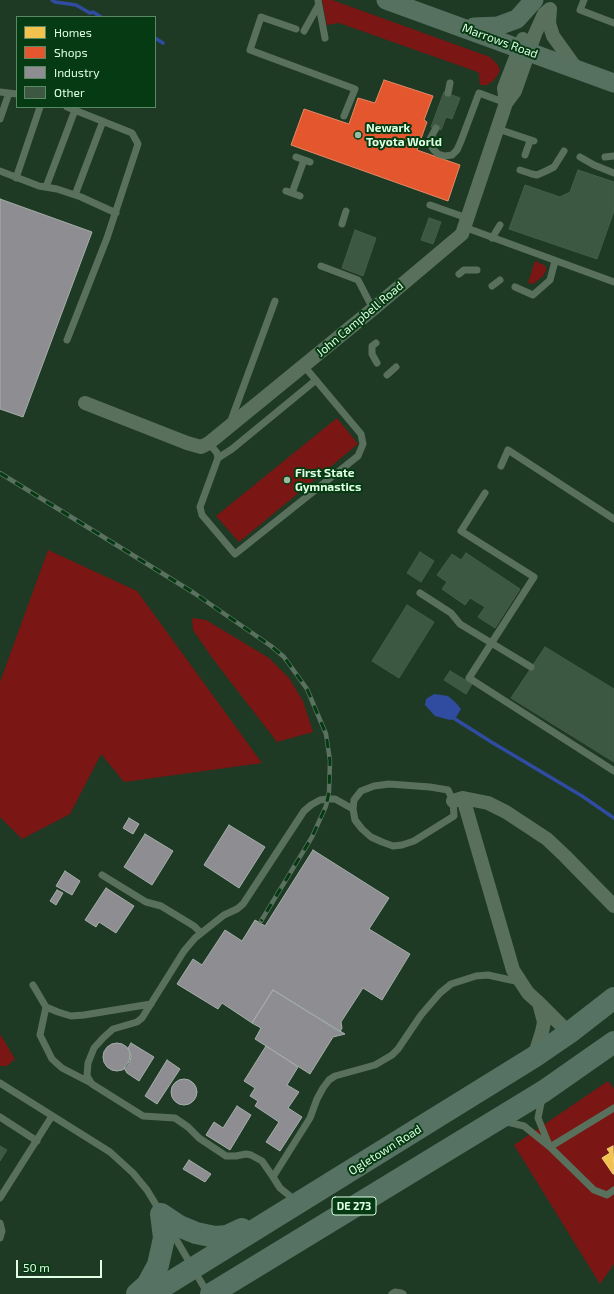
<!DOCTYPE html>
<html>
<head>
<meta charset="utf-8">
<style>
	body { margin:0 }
	#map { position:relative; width:614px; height:1294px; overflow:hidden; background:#1e3a24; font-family:"Exo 2",sans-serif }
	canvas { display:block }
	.legend { position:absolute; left:16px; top:16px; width:140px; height:92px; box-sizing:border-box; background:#053a13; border:1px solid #5c8965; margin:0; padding:5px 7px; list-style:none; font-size:12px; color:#deffe1 }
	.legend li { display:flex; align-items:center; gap:8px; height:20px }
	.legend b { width:20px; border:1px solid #5c8965 }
	.scale { position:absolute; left:16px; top:1260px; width:86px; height:18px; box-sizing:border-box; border:2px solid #deffe1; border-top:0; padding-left:5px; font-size:12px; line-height:14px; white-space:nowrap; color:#deffe1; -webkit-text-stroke:3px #053a13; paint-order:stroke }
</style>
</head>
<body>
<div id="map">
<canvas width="614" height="1294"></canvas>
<ul class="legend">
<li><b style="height:11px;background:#f2c14e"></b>Homes</li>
<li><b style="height:11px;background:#e4572e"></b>Shops</li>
<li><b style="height:11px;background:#8d8d92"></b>Industry</li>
<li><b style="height:11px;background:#3c5742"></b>Other</li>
</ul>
<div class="scale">50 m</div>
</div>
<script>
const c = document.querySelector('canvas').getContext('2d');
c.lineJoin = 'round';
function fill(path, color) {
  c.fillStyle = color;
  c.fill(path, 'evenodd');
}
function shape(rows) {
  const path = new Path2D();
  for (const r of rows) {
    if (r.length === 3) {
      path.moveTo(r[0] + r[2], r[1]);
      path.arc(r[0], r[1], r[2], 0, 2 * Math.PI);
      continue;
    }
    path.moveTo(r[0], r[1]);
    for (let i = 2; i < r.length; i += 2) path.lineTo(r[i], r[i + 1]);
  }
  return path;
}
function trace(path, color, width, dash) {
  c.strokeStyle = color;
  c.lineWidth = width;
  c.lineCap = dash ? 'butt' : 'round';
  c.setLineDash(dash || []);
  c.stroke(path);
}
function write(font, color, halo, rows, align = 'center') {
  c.font = font + ' "Exo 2",sans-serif';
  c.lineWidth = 4;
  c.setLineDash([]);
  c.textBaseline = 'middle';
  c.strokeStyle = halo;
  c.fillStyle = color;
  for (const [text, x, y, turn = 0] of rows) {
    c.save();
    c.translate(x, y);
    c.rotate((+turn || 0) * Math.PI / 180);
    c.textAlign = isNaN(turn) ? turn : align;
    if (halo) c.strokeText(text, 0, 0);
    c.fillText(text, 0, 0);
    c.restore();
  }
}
fill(shape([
	[322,0,332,0,490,57,498,65,500,70,497,76,493,81,487,85,480,85,479,73,475,71,339,23,327,25],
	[535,261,544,265,546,267,546,271,543,276,533,284,528,283],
	[337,418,358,444,239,542,216,516],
	[48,550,137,591,262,763,124,782,101,754,70,814,22,839,0,817,0,682],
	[192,618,206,620,269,658,289,678,303,701,313,732,277,742,213,659,193,630],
	[0,1034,15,1059,7,1066,0,1066],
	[608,1081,614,1089,614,1264,600,1284,514,1145]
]), '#7a1613');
fill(shape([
	[434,694,448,696,456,703,461,709,455,719,450,720,435,716,425,705,426,699]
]), '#304ca1');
const homes = shape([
	[613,1146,614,1174,613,1174,602,1158,610,1153,607,1149,613,1146]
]);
fill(homes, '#f2c14e');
trace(homes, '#ecd47a', 1);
const shops = shape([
	[384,80,433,96,424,120,427,122,417,150,460,165,448,201,291,145,304,109,349,124,358,98,375,103,384,80]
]);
fill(shops, '#e4572e');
trace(shops, '#e28964', 1);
const industry = shape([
	[0,199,92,232,23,417,0,409,0,199],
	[129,818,139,824,133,834,123,828,129,818],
	[229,825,265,847,239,888,204,865,229,825],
	[145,834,173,851,152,885,124,867,145,834],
	[313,850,389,898,369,929,410,954,382,1000,363,988,341,1022,342,1028,340,1032,273,990,252,1023,222,1003,218,1009,177,984,193,959,202,965,225,930,242,941,255,920,265,926,313,850],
	[65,871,80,881,72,895,56,886,65,871],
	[106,888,134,906,116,933,99,922,96,927,85,920,106,888],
	[57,890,63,893,56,905,50,901,57,890],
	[273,990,345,1034,333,1037,310,1074,255,1039,261,1028,252,1023,273,990],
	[131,1043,154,1057,139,1081,127,1073,124,1068,129,1062,130,1053,128,1048,131,1043],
	[117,1057,14],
	[266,1046,298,1067,287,1085,299,1092,288,1108,302,1117,280,1151,266,1142,279,1122,255,1106,258,1101,250,1096,255,1088,244,1081,266,1046],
	[167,1060,180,1069,157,1104,145,1096,167,1060],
	[184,1092,13],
	[237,1106,251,1115,230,1150,206,1135,214,1122,223,1128,237,1106],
	[189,1160,211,1174,205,1182,183,1169,189,1160]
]);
fill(industry, '#8d8d92');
trace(industry, '#a5afaa', 1);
trace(shape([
	[52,0,55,2,76,5,90,13,93,12,101,17],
	[155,38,163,43],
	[455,719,493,743,582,796,614,818]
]), '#304ca1', 3.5);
const building = shape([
	[444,92,460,98,452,119,446,117,441,130,431,127,444,92],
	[578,170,614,182,614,211,597,259,509,229,525,185,560,197,570,192,578,170],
	[429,218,441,222,433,244,421,240,429,218],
	[355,230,376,238,363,276,342,268,355,230],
	[420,552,434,561,421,582,407,573,420,552],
	[466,553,520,589,495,628,478,617,485,607,470,598,465,605,442,589,447,582,437,575,452,554,461,560,466,553],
	[407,605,434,622,399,678,372,661,407,605],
	[545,647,614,689,614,762,511,698,545,647],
	[450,671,472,684,466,694,444,680,450,671],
	[0,1146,7,1150,0,1161,0,1146]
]);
fill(building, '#3c5742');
trace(building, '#445d48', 1);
trace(shape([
	[318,0,325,38],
	[584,0,580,10,614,23],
	[296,29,261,17,250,50,355,89,344,116],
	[304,31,318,6],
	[0,92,17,94],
	[448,93,450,83],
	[67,107,132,133,138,144,107,238,67,340],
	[0,119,9,93],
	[436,128,430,139,430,145,434,150,438,154,445,156,452,155,457,150,461,141,479,93,506,103],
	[498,129,534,141],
	[525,155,530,141],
	[296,157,310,162],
	[580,157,594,165,614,173],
	[605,157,614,156],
	[520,170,532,174,537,175,546,171,554,167,564,151],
	[0,171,39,186,57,189,81,197,116,213],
	[16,178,40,107],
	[46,187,75,110],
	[286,191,300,196],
	[292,193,304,160],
	[75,195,103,121],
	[430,205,467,218],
	[342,224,346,211],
	[464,227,614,282],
	[492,238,500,225],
	[321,266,358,280,373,309],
	[459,274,464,270,477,270],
	[492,286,500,280],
	[515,287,533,295,550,280,555,261],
	[376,343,372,346,372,354,377,363],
	[387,375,396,367],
	[230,423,275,301],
	[209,443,217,453,218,458,200,507,202,515,235,554,358,456,363,444,361,434,304,366],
	[218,458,232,449,316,380],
	[501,466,508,450,614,519],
	[485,493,461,531,534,577,469,678,614,771],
	[420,593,451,613,460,624,531,667],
	[389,784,430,787,448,790,453,801,454,816,414,841,402,845,393,846,382,842,371,837,362,829,355,820,353,809,354,800,361,791,374,786,389,784],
	[102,875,146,902,161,906,194,926,201,933],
	[33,985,46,1007,58,1012,71,1016,84,1015,151,1004],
	[46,1007,40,1035,52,1059,62,1068,91,1083],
	[0,1083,110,1152,133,1173,147,1190,161,1213],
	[542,1098,538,1118,549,1145],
	[0,1117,37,1141],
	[503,1121,524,1126,550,1147,594,1190,607,1195,614,1190],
	[550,1147,614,1108],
	[273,1177,262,1161,251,1155,246,1154,236,1156,226,1156,199,1138,188,1127,175,1118,143,1116,92,1084,87,1076,88,1063,94,1048,103,1038,113,1029,137,1022,142,1018,184,951,195,938,224,915,237,909,243,904,304,811,311,805,320,800,328,799,335,799,353,809],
	[0,1198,52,1116],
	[296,1201,280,1188,273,1177,310,1118,317,1099,323,1088,329,1080,335,1076,375,1065,392,1055,398,1049,421,1015,440,993,451,984,476,976,488,975,520,982],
	[0,1223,2,1231,0,1238],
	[170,1229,208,1294],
	[392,1294,395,1292,401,1293,403,1294]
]), '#59705c', 7);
trace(shape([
	[550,9,549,23,553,36,576,68],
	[506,103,504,88,523,39],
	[85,403,187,443,201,447,209,443,373,309,462,234,506,103,515,91,535,34,544,14,550,9],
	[463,798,513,970,528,993,539,1003],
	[453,801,463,798,488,803,506,812,547,839,565,856,614,906],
	[534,1057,542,1032,544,1022,539,1003,569,1033]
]), '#59705c', 14);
trace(shape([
	[386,0,614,83],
	[474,27,498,26,517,19,534,0]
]), '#577160', 19);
trace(shape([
	[161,1214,179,1226,196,1233,215,1237,227,1236,242,1229],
	[137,1294,147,1285,158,1265,164,1238,161,1214],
	[151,1294,534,1057,569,1033,614,998],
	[211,1294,544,1091,614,1042]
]), '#557263', 22);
const rail = shape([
	[0,473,194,593,271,646,284,657,307,689,326,734,330,761,329,792,326,806,312,837,261,921]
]);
trace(rail, '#5a7160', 4.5);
trace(rail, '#053a13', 3, [9]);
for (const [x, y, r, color] of [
	[358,135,4,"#9bba9f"],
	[287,480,4,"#9bba9f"]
]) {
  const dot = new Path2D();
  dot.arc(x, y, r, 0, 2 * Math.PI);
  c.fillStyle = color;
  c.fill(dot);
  trace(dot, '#053a13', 1.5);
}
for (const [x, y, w] of [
	[354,1206,44]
]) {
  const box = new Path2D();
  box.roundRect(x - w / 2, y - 9, w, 18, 3);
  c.fillStyle = '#053a13';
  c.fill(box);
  trace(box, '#deffe1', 1);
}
write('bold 11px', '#deffe1', null, [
	["DE 273",354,1206]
]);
write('12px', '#deffe1', '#053a13', [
	["Marrows Road",500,41,20],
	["John Campbell Road",360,319,-40],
	["Ogletown Road",385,1150,-32]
]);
write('bold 12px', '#deffe1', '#053a13', [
	["Newark",366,128],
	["Toyota World",366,142],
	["First State",295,473],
	["Gymnastics",295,487]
], 'left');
</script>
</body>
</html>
